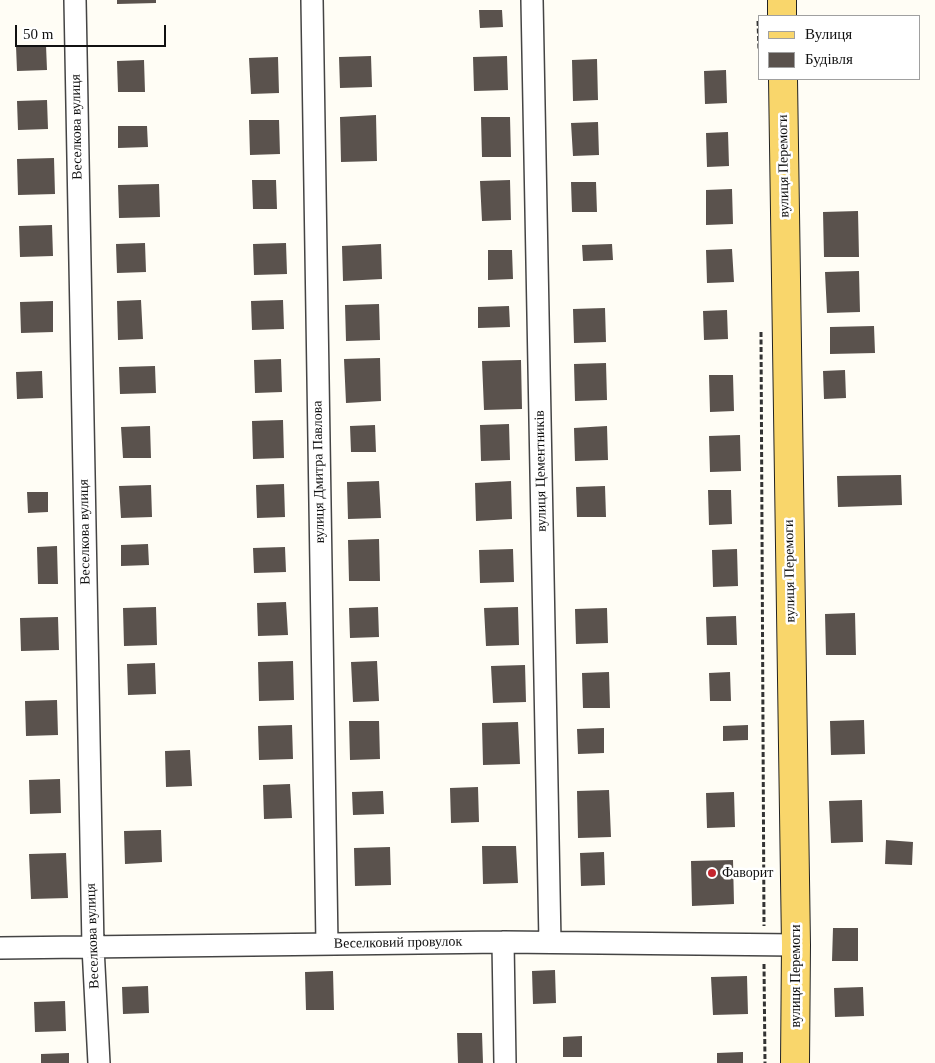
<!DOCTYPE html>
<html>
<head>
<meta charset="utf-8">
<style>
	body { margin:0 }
	#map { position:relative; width:935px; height:1063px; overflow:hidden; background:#fffdf5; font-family:Georgia,serif }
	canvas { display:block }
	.legend { position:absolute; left:758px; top:15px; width:162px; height:65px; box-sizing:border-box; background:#fff; border:1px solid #a0a0a0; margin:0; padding:6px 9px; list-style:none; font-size:15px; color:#111 }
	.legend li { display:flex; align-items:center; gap:10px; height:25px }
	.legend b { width:25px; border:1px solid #a0a0a0 }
	.scale { position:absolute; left:15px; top:25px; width:151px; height:22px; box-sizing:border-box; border:2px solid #111; border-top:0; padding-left:6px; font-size:15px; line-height:18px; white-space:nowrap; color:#111; -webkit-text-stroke:4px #fff; paint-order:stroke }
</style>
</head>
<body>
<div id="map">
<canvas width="935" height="1063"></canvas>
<ul class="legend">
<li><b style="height:6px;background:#f9d66b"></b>Вулиця</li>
<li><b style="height:14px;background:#5a524d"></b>Будівля</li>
</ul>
<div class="scale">50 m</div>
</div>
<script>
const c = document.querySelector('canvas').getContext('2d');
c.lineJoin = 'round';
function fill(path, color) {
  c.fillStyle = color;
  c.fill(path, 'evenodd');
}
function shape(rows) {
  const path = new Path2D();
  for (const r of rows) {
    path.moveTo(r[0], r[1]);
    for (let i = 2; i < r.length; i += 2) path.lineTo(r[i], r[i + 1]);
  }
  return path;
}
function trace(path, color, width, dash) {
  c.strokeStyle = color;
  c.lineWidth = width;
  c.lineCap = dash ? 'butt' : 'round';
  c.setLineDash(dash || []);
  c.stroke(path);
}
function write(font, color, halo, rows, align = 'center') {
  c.font = font + ' Georgia,serif';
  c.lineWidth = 5;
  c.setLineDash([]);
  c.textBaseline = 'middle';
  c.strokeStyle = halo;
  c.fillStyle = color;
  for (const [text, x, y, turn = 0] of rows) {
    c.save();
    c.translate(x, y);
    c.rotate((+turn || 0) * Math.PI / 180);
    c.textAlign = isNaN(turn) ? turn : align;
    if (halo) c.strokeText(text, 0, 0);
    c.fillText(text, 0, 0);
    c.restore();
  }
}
fill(shape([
	[117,0,156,0,156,3,117,4],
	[479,10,502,10,503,27,480,28],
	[46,45,47,70,17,71,16,46],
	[371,56,372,87,340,88,339,57],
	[507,56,508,90,474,91,473,57],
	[278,57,279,93,251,94,249,58],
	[597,59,598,100,573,101,572,60],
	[144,60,145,92,118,92,117,61],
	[726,70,727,103,705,104,704,71],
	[47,100,48,129,18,130,17,101],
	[376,115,377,161,341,162,340,117],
	[481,117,510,117,511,157,482,157],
	[249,120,279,120,280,154,250,155],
	[598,122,599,155,573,156,571,123],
	[118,126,147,126,148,147,118,148],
	[728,132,729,166,707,167,706,133],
	[54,158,55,194,18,195,17,159],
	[252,180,276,180,277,209,253,209],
	[510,180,511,220,482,221,480,181],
	[571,182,596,182,597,212,572,212],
	[159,184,160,217,119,218,118,185],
	[732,189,733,224,706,225,706,190],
	[858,211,859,257,824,257,823,212],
	[52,225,53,256,20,257,19,226],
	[145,243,146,272,117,273,116,244],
	[286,243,287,274,254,275,253,244],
	[381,244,382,279,343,281,342,246],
	[612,244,613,260,583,261,582,245],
	[732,249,734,282,707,283,706,250],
	[488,250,512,250,513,279,488,280],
	[859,271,860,312,827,313,825,272],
	[141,300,143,339,118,340,117,301],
	[283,300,284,329,252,330,251,301],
	[53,301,53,332,21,333,20,302],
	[379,304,380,340,346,341,345,305],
	[509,306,510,327,478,328,478,307],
	[605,308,606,342,574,343,573,309],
	[727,310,728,339,704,340,703,311],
	[874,326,875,353,830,354,830,327],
	[380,358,381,401,346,403,344,359],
	[281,359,282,392,255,393,254,360],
	[521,360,522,409,484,410,482,361],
	[606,363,607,400,575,401,574,364],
	[155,366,156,393,120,394,119,367],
	[845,370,846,398,824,399,823,371],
	[42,371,43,398,17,399,16,372],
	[709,375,733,375,734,411,710,412],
	[283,420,284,458,253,459,252,421],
	[509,424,510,460,481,461,480,425],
	[375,425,376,452,351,452,350,426],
	[150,426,151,458,123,458,121,427],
	[607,426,608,460,575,461,574,428],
	[740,435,741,471,710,472,709,436],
	[901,475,902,505,838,507,837,476],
	[379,481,381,518,348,519,347,482],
	[511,481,512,519,476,521,475,483],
	[284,484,285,517,257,518,256,485],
	[151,485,152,517,121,518,119,486],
	[605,486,606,517,577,517,576,487],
	[708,490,731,490,732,524,709,525],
	[27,492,48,492,48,512,28,513],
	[379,539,380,581,349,581,348,540],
	[148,544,149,565,121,566,121,545],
	[57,546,58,584,38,584,37,547],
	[285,547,286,572,254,573,253,548],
	[513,549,514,582,480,583,479,550],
	[737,549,738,586,713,587,712,550],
	[286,602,288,635,258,636,257,603],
	[156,607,157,645,124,646,123,608],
	[378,607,379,637,350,638,349,608],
	[518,607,519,645,486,646,484,608],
	[607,608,608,643,576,644,575,609],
	[855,613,856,655,826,655,825,614],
	[736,616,737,645,707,645,706,617],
	[58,617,59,650,21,651,20,618],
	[293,661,294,700,259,701,258,662],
	[377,661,379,701,353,702,351,662],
	[155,663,156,694,128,695,127,664],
	[525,665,526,702,493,703,491,666],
	[609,672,610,708,583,708,582,673],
	[730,672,731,701,710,701,709,673],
	[57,700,58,735,26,736,25,701],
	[864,720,865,754,831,755,830,721],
	[349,721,379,721,380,759,350,760],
	[518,722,520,764,483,765,482,723],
	[292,725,293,759,259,760,258,726],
	[748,725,748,740,723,741,723,726],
	[604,728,604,753,578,754,577,729],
	[190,750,192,786,166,787,165,751],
	[60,779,61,813,30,814,29,780],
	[290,784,292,818,264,819,263,785],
	[478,787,479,822,451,823,450,788],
	[609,790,611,837,578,838,577,791],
	[383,791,384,814,353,815,352,792],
	[734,792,735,827,707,828,706,793],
	[862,800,863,842,831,843,829,801],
	[161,830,162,862,125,864,124,831],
	[886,840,913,842,912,865,885,864],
	[482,846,516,846,518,883,483,884],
	[390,847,391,885,355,886,354,848],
	[604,852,605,885,581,886,580,853],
	[66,853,68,898,31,899,29,854],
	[733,860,734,904,692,906,691,861],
	[833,928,858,928,858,961,832,961],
	[555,970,556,1003,533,1004,532,971],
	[333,971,334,1010,306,1010,305,972],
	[747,976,748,1014,713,1015,711,977],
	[148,986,149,1013,123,1014,122,987],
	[863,987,864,1016,835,1017,834,988],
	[65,1001,66,1031,35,1032,34,1002],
	[457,1033,482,1033,483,1063,458,1063],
	[582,1036,582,1057,563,1057,563,1037],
	[743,1052,743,1063,717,1063,717,1053],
	[69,1053,69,1063,41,1063,41,1054]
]), '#5a524d');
const minor = shape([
	[75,0,93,947,99,1063],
	[312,0,327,944],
	[532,0,550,942],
	[503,942,505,1063],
	[0,948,503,942,796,945]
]);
const primary = shape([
	[782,0,782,16],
	[783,79,796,945,795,1063]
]);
trace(minor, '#444', 24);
trace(primary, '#222', 30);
trace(shape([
	[758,21,759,50],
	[761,332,764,926],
	[764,964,765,1063]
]), '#333', 3, [5, 2.5]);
trace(minor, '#fff', 21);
trace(primary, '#f9d66b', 28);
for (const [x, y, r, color] of [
	[712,873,5,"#c4262e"]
]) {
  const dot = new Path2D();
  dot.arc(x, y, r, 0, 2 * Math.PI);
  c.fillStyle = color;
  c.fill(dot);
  trace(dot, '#fff', 2);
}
write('14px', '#111', '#fff', [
	["Веселкова вулиця",77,127,-91],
	["вулиця Перемоги",784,166,-91],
	["вулиця Цементників",541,471,-91],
	["вулиця Дмитра Павлова",319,472,-91],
	["Веселкова вулиця",85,532,-91],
	["вулиця Перемоги",790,571,-91],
	["Веселкова вулиця",93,936,-92],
	["Веселковий провулок",398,943,-1],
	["вулиця Перемоги",796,976,-90]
]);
write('14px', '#111', '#fff', [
	["Фаворит",722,873]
], 'left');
</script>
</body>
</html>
